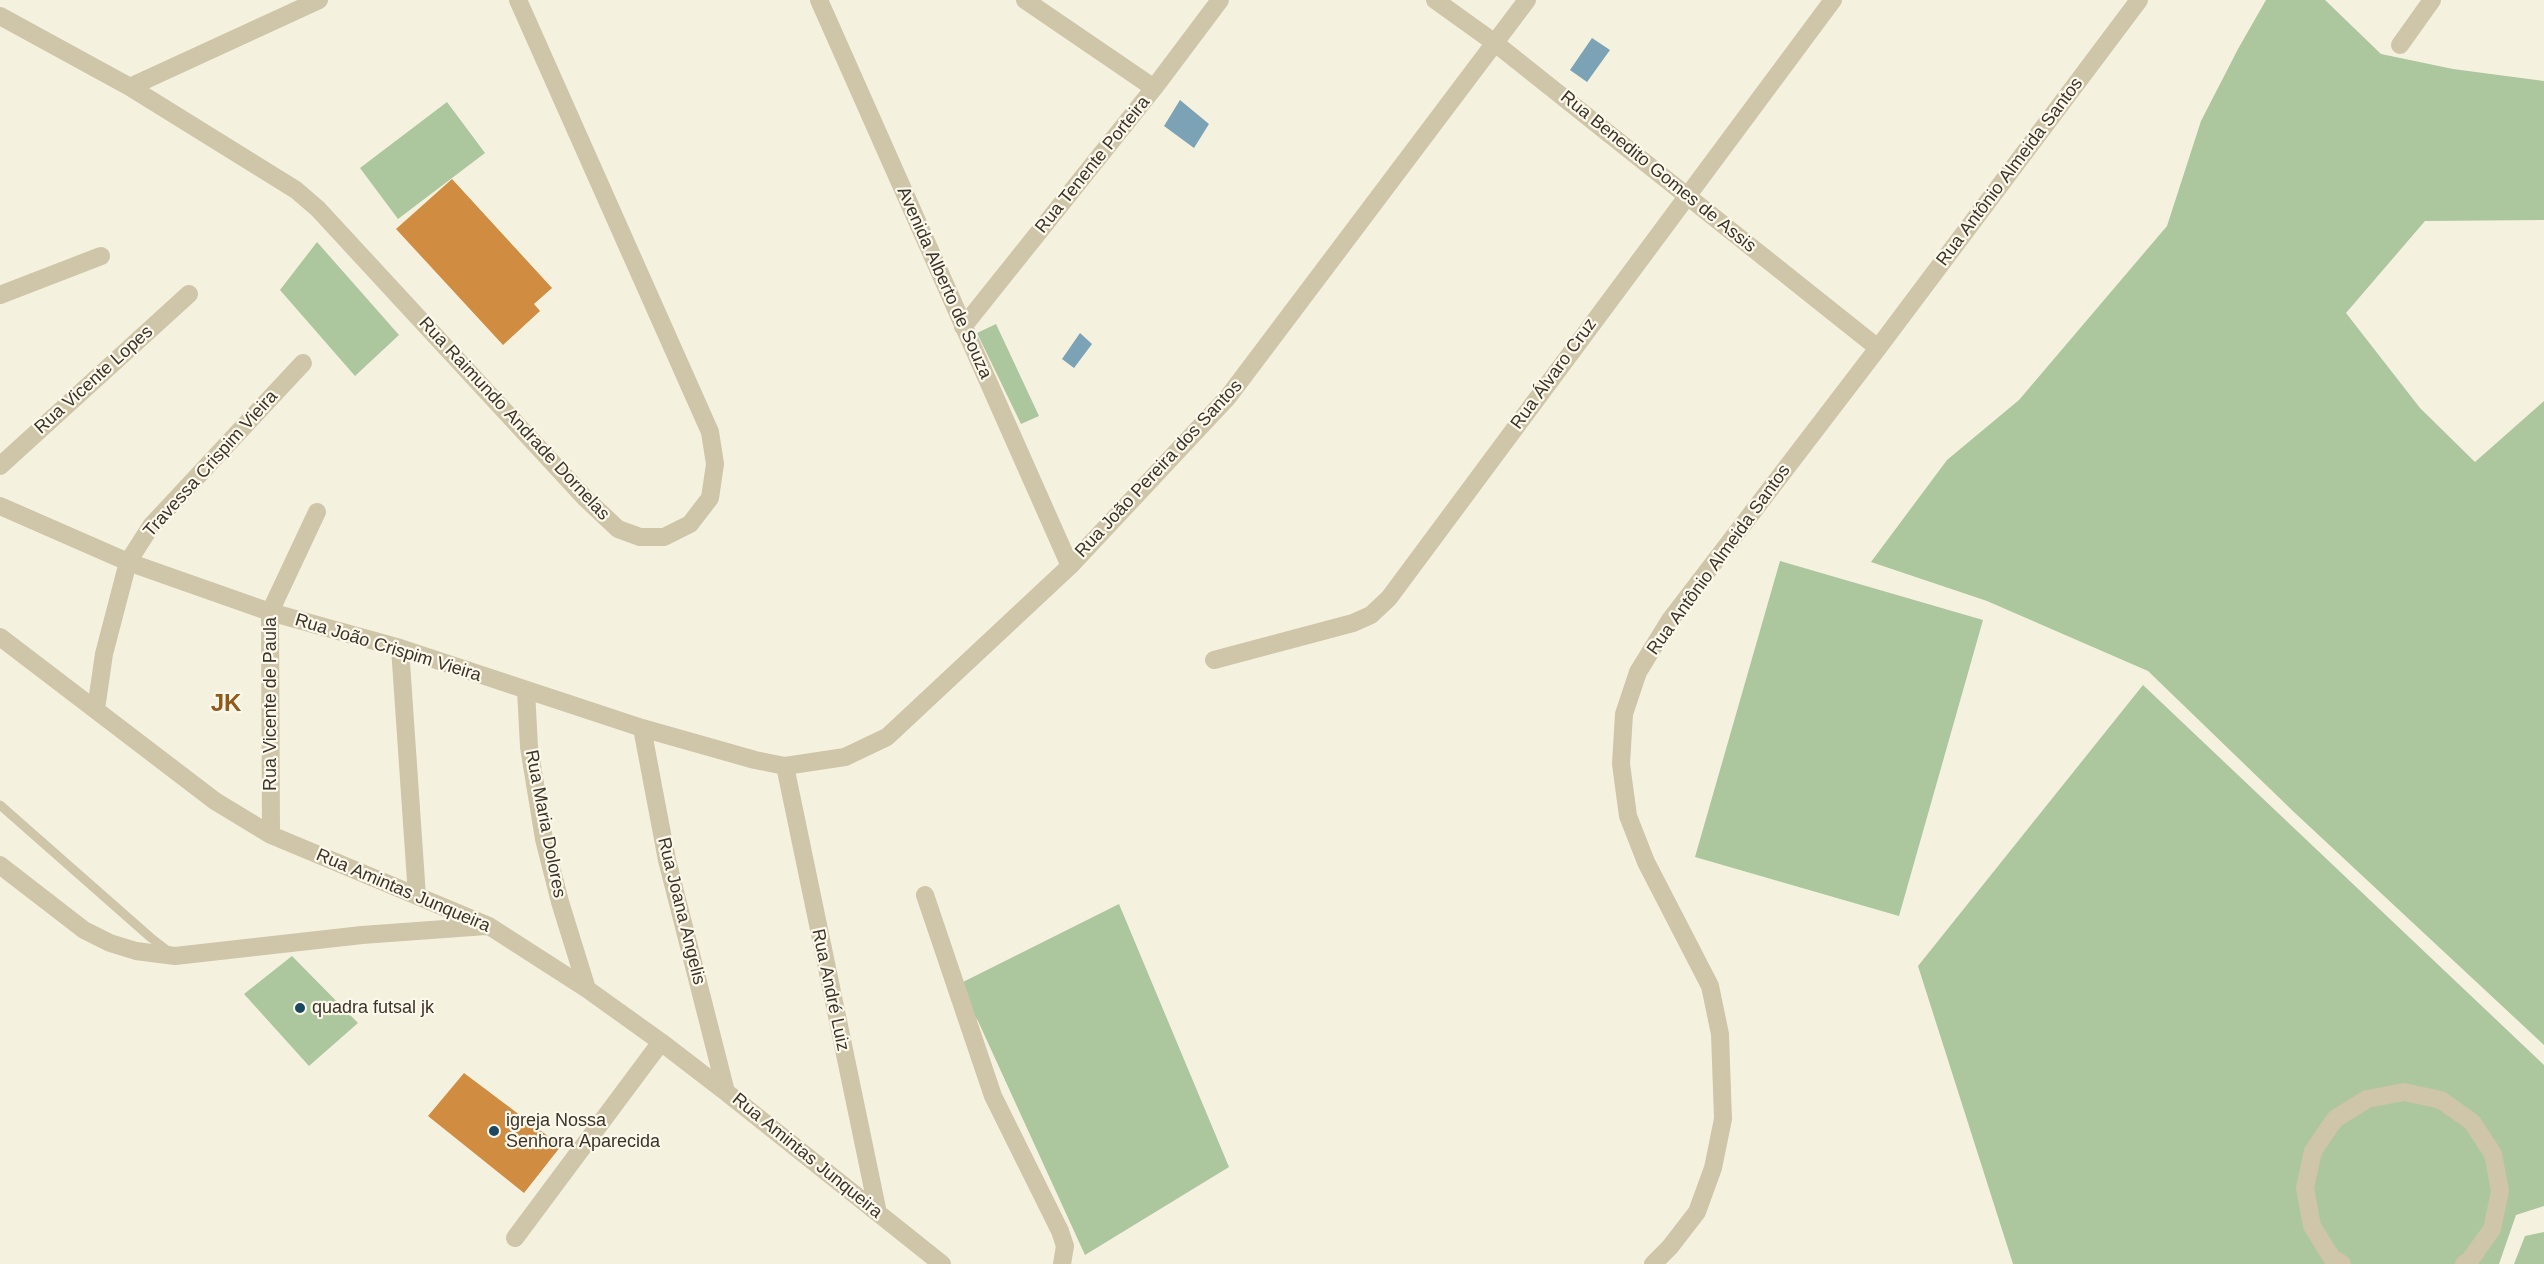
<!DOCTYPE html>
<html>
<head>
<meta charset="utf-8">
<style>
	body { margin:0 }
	canvas { display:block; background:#f5f1df }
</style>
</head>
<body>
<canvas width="2544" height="1264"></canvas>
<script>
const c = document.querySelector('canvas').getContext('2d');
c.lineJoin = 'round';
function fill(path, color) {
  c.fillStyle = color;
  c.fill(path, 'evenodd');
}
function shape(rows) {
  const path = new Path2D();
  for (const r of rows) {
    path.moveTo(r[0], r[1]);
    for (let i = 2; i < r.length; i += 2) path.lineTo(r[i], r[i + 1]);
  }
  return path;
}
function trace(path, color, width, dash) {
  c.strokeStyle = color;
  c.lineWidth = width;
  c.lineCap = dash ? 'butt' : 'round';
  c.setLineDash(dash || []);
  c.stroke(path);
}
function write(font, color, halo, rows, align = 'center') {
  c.font = font + ' Arial,sans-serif';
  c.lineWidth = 4.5;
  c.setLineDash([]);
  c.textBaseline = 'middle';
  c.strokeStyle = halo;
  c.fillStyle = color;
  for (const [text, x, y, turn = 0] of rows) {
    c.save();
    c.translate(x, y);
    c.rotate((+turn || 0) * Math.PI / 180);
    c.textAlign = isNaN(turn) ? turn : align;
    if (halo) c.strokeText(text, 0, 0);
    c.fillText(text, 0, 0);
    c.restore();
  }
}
fill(shape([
	[2266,0,2325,0,2381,54,2453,69,2544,81,2544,220,2425,221,2346,313,2420,408,2475,462,2544,401,2544,1045,2295,813,2148,671,1987,601,1871,562,1947,460,2019,400,2167,226,2201,121,2238,49],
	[447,102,485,153,398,219,360,168],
	[317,242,399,335,355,376,280,290],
	[996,324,1039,416,1021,424,977,333],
	[1780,561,1983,620,1899,916,1695,857],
	[2143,685,2544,1065,2544,1206,2516,1215,2499,1264,2013,1264,1918,966],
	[1119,904,1229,1167,1085,1255,978,1021,955,986],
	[292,956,358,1023,309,1066,244,994],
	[2544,1232,2544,1264,2514,1264,2525,1236]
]), '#acc69d');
fill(shape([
	[1592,38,1610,50,1587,82,1570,70],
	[1180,100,1209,124,1194,148,1164,126],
	[1080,333,1092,344,1074,368,1062,359]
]), '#7ba2b5');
fill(shape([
	[452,179,552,288,534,304,540,311,503,345,396,229],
	[464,1073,561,1146,524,1193,428,1116]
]), '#d08d41');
trace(shape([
	[0,805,150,937,168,951]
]), '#cfc5a9', 9);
trace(shape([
	[819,0,1070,566],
	[1025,0,1154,88],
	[1435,0,1495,43,1878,348],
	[0,16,130,87,296,190,318,209,585,498,618,529,640,537,664,537,690,524,710,498,715,464,710,432,518,0],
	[2400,45,2432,0],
	[130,87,319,0],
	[0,295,101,256],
	[963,327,1154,88,1220,0],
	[0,466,189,294],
	[0,506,128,562,270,612,400,648,642,728,755,760,785,766,845,757,887,737,1070,566,1228,397,1527,0],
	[0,637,215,801,271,835,489,926,587,989,661,1042,726,1092,942,1264],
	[400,648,417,896],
	[1214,660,1353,623,1371,615,1389,598,1833,0],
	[526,690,529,747,544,839,560,902,587,989],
	[96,709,104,654,128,562,151,526,303,363],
	[642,728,667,860,726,1092],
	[785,766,878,1213],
	[271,835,270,612,317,512],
	[0,865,84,930,110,943,136,951,175,956,362,935,486,926],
	[925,895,993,1096,1060,1231,1065,1246,1062,1264],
	[515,1238,661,1042],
	[1653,1264,1670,1247,1697,1212,1713,1168,1723,1119,1720,1034,1710,986,1646,862,1628,816,1621,764,1624,714,1638,672,1670,620,1878,348,2139,0],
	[2342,1264,2332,1258,2312,1226,2305,1188,2313,1151,2335,1119,2367,1099,2404,1092,2441,1100,2472,1122,2493,1154,2500,1191,2492,1229,2470,1260,2464,1264]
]), '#cfc5a9', 18);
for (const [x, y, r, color] of [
	[300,1008,6,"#1a4861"],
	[494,1131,6,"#1a4861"]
]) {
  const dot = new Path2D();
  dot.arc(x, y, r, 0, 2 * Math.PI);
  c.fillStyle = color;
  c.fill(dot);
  trace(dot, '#fcf9ec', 2);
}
write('18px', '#3b3429', '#fcf9ec', [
	["Rua Tenente Porteira",1093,165,-51],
	["Rua Benedito Gomes de Assis",1658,172,39],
	["Rua Antônio Almeida Santos",2010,172,-53],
	["Avenida Alberto de Souza",944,283,66],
	["Rua Álvaro Cruz",1554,374,-54],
	["Rua Vicente Lopes",94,380,-42],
	["Rua Raimundo Andrade Dornelas",514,419,47],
	["Travessa Crispim Vieira",211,464,-48],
	["Rua João Pereira dos Santos",1159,469,-47],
	["Rua Antônio Almeida Santos",1719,560,-54],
	["Rua João Crispim Vieira",388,648,17],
	["Rua Vicente de Paula",271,704,-90],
	["Rua Maria Dolores",545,824,79],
	["Rua Amintas Junqueira",403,891,23],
	["Rua Joana Angelis",681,911,76],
	["Rua André Luiz",830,990,78],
	["Rua Amintas Junqueira",807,1156,39]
]);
write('18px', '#3b3429', '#fcf9ec', [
	["quadra futsal jk",312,1008],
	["igreja Nossa",506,1121],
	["Senhora Aparecida",506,1142]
], 'left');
write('bold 24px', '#92591b', '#fcf9ec', [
	["JK",226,704]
]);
</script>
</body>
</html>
